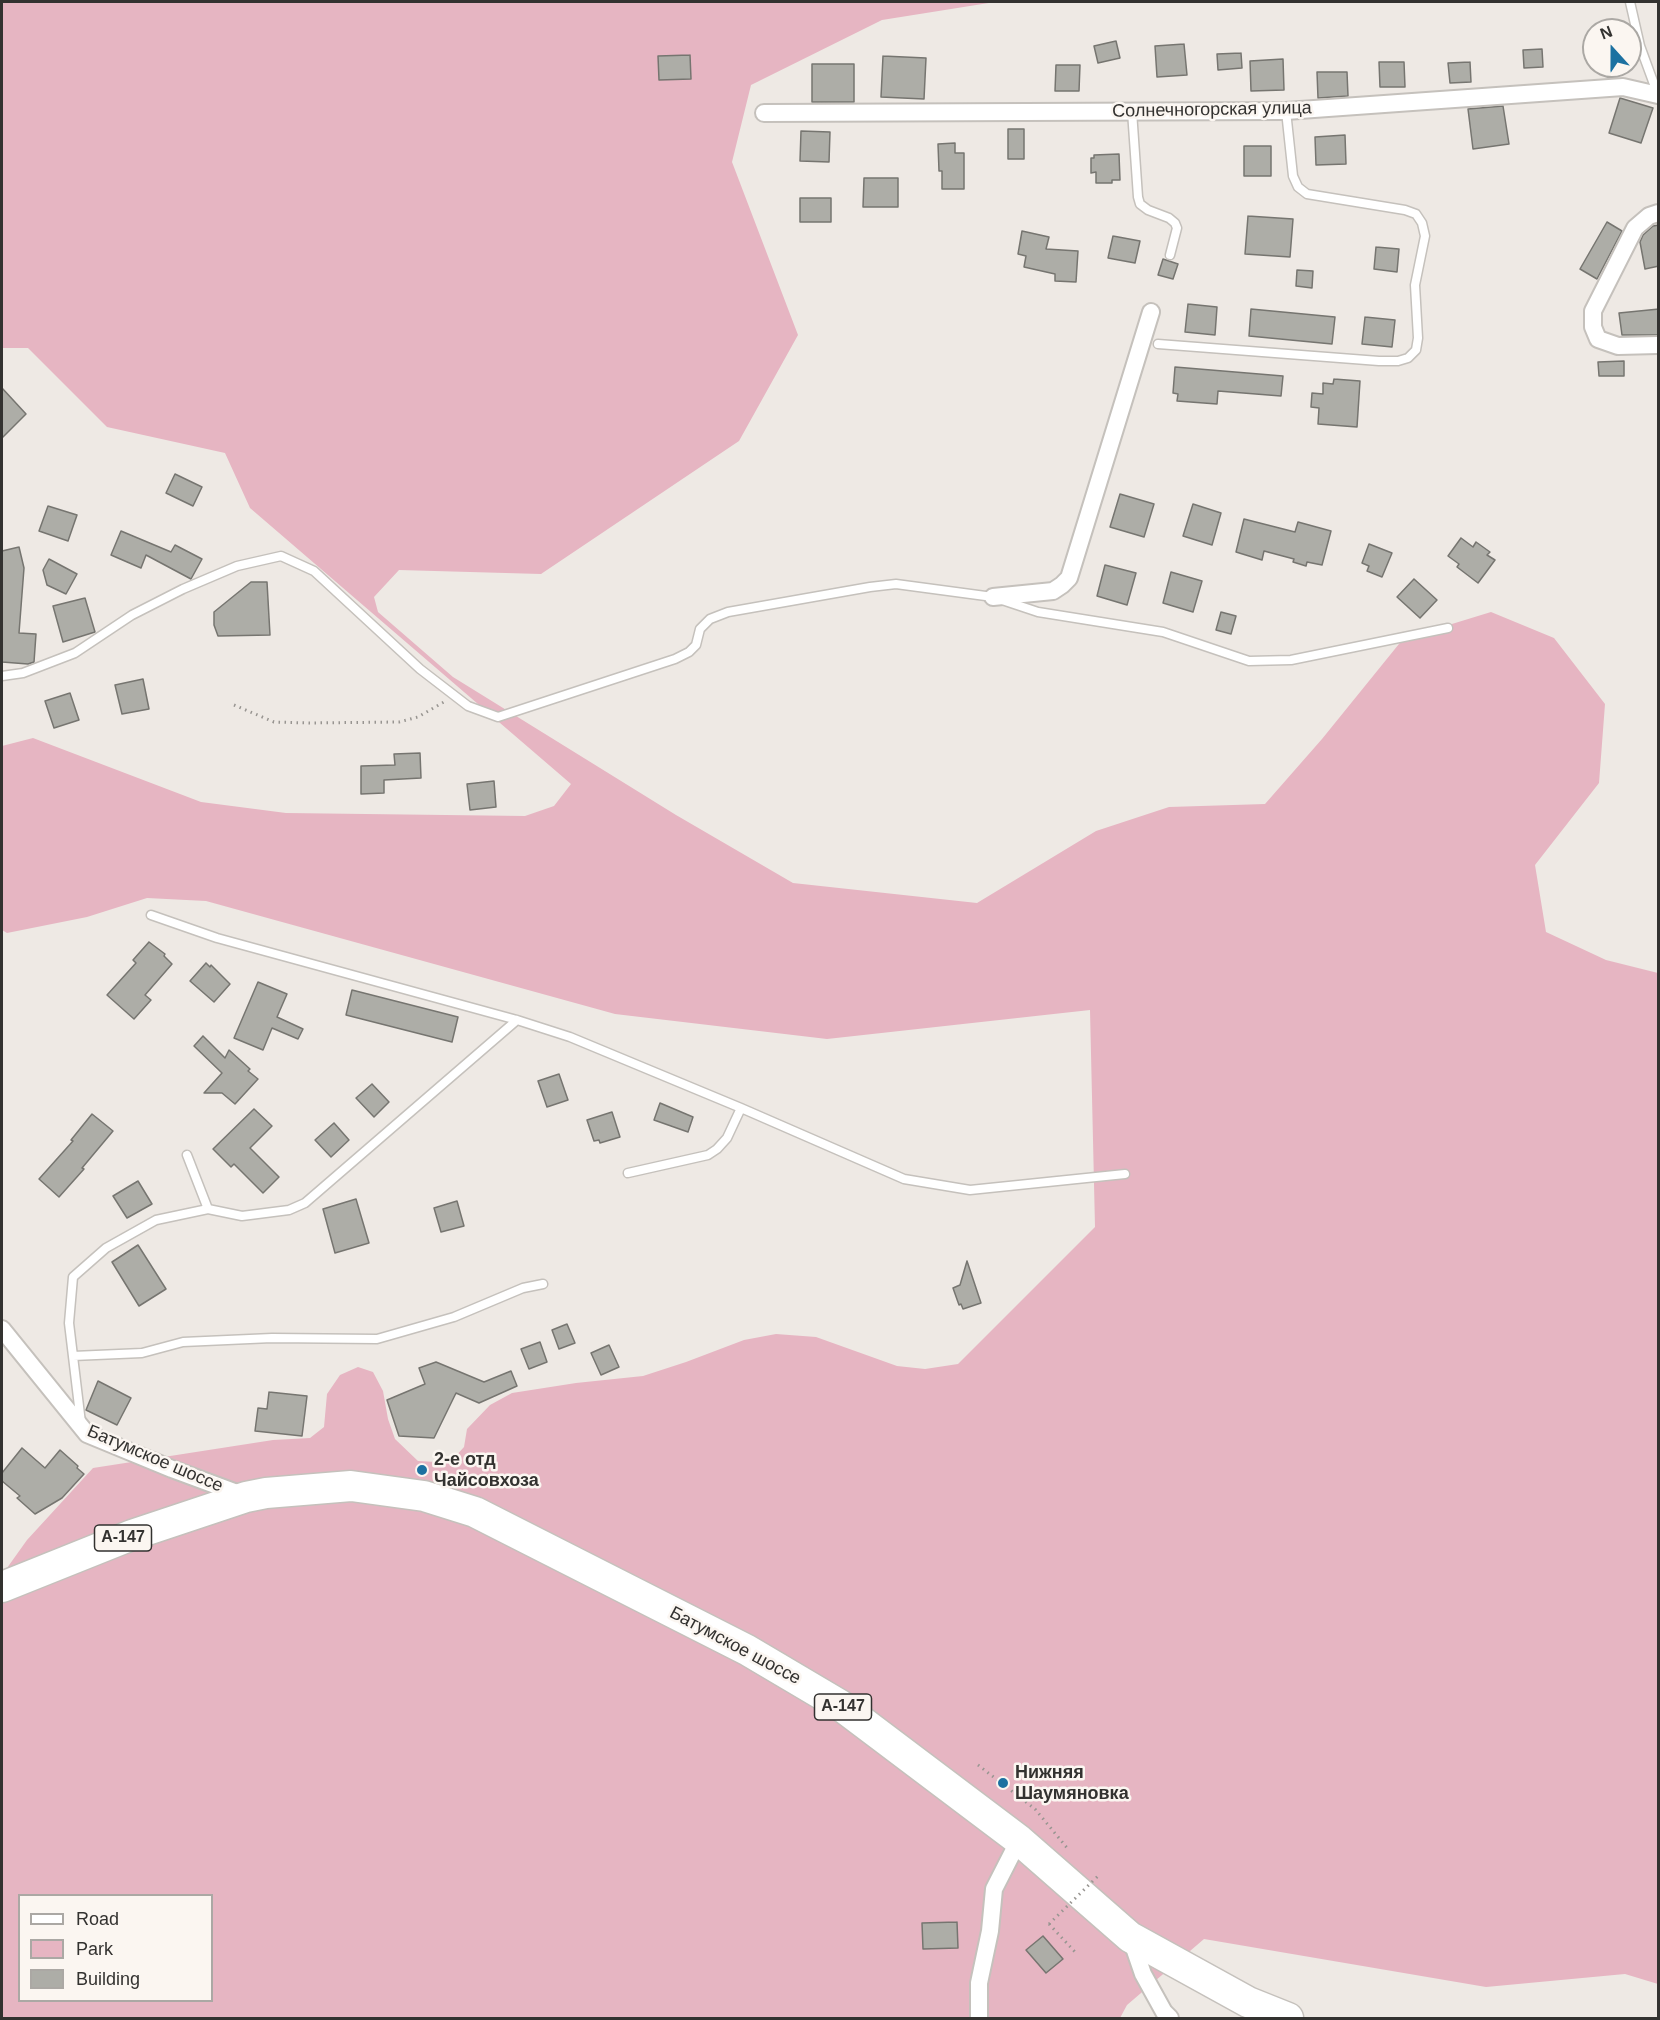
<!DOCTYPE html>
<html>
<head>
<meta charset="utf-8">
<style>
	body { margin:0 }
	#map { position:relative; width:1660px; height:2020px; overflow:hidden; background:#eee9e4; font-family:Helvetica,sans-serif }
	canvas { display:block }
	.frame { position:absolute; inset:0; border:3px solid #333230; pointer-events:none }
	.legend { position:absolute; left:18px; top:1894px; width:195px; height:108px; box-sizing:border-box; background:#fbf6f1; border:2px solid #aba8a4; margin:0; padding:8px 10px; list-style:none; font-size:18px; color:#333230 }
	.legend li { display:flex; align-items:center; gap:12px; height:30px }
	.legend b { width:30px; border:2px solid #aba8a4 }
	.north { position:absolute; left:1582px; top:18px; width:60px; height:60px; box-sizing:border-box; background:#fbf6f1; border:2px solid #aba8a4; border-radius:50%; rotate:339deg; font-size:16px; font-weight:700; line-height:24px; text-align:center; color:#333230 }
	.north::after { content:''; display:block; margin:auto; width:21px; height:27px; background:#1c71a1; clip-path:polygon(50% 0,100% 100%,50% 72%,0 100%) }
</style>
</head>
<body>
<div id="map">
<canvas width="1660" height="2020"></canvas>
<div class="frame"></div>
<ul class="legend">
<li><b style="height:8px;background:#fff"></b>Road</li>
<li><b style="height:16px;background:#e6b5c2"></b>Park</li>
<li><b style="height:16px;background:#adada7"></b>Building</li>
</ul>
<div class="north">N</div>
</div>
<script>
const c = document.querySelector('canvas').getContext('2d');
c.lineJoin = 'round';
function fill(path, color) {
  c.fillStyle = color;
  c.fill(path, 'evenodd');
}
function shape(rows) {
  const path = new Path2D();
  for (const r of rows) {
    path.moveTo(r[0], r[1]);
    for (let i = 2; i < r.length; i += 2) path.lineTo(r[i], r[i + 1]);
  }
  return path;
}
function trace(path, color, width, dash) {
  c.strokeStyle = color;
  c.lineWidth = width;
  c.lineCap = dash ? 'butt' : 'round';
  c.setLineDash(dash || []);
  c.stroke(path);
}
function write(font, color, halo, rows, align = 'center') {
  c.font = font + ' Helvetica,sans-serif';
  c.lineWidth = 5;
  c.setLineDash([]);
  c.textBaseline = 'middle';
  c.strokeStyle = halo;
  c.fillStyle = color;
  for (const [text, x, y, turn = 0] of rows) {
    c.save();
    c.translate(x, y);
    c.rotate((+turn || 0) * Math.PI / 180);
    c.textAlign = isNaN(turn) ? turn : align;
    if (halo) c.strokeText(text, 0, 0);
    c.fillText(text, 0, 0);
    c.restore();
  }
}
fill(shape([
	[2,2,995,2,882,20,751,85,732,162,798,335,739,441,541,574,399,570,374,597,378,612,453,677,676,815,793,883,977,903,1096,831,1169,807,1265,804,1322,739,1403,639,1491,612,1554,638,1605,704,1599,783,1535,865,1546,932,1606,960,1658,973,1658,1984,1625,1974,1486,1987,1204,1939,1127,2005,1120,2018,2,2018,2,1575,27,1540,93,1468,273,1440,310,1438,324,1427,327,1394,340,1375,358,1367,373,1372,383,1391,388,1419,395,1439,418,1461,437,1462,454,1458,464,1447,467,1429,490,1405,512,1393,576,1383,643,1376,686,1362,744,1340,776,1334,816,1337,897,1366,925,1369,958,1364,1095,1227,1090,1010,827,1039,615,1014,206,901,147,898,87,917,7,933,2,930,2,746,33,738,201,802,286,813,525,816,554,806,571,784,250,508,225,453,107,427,28,348,2,348],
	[20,1896,212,1896,212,2000,20,2000]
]), '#e6b5c2');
const building = shape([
	[1116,41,1120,58,1098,63,1094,46,1116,41],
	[1184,44,1187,75,1157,77,1155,46,1184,44],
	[1542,49,1543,67,1524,68,1523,50,1542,49],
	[1241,53,1242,68,1218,70,1217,54,1241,53],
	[690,55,691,79,659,80,658,56,690,55],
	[883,56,926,58,924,99,881,97,883,56],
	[1283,59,1284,90,1251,91,1250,61,1283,59],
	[1379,62,1404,62,1405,87,1380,87,1379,62],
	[1470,62,1471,82,1450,83,1448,63,1470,62],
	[812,64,854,64,854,102,812,102,812,64],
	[1056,65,1080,65,1079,91,1055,91,1056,65],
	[1317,72,1347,72,1348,96,1318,98,1317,72],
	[1620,98,1653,108,1641,143,1609,133,1620,98],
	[1503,106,1509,144,1473,149,1468,109,1503,106],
	[1008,129,1024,129,1024,159,1008,159,1008,129],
	[801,131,830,132,829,162,800,161,801,131],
	[1345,135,1346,164,1316,165,1315,137,1345,135],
	[955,143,955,153,964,153,964,189,942,189,942,171,939,171,938,144,955,143],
	[1244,146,1271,146,1271,176,1244,176,1244,146],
	[1119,154,1120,180,1112,180,1112,183,1096,183,1096,172,1091,173,1091,158,1094,158,1094,155,1119,154],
	[864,178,898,178,898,207,863,207,864,178],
	[800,198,831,198,831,222,800,222,800,198],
	[1248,216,1293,219,1290,257,1245,254,1248,216],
	[1607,222,1622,231,1597,279,1580,269,1607,222],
	[1659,225,1659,266,1645,269,1640,242,1643,235,1653,226,1659,225],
	[1022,231,1049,237,1046,249,1078,251,1076,282,1055,281,1055,274,1024,267,1026,256,1018,254,1022,231],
	[1113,236,1140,241,1135,263,1108,258,1113,236],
	[1376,247,1399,249,1397,272,1374,269,1376,247],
	[1163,259,1178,264,1173,279,1158,275,1163,259],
	[1297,270,1313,271,1312,288,1296,286,1297,270],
	[1188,304,1217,307,1215,335,1185,332,1188,304],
	[1251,309,1335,317,1332,344,1249,336,1251,309],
	[1659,309,1659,335,1622,335,1619,313,1659,309],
	[1365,317,1395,320,1392,347,1362,344,1365,317],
	[1624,361,1624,376,1599,376,1598,362,1624,361],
	[1175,367,1283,376,1281,396,1218,391,1217,404,1177,401,1178,394,1173,393,1175,367],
	[1334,379,1360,381,1357,427,1318,424,1319,408,1311,407,1312,393,1323,394,1323,383,1333,384,1334,379],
	[2,388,26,414,2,438,2,388],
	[175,474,202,487,193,506,166,493,175,474],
	[1120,494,1154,504,1144,537,1110,527,1120,494],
	[1193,504,1221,513,1212,545,1183,536,1193,504],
	[48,506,77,515,68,541,39,531,48,506],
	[1244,519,1295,532,1298,522,1331,531,1322,565,1307,562,1306,566,1293,562,1294,559,1264,551,1262,560,1236,552,1244,519],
	[121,531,171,552,175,545,202,559,191,579,146,555,141,568,111,555,121,531],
	[1461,538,1473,547,1476,542,1490,552,1487,555,1495,560,1478,583,1457,567,1459,564,1448,556,1461,538],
	[1369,544,1392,553,1382,577,1367,571,1369,566,1362,563,1369,544],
	[19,547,24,568,19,633,36,634,34,662,28,664,2,662,2,551,19,547],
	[49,559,77,574,66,594,47,585,43,570,49,559],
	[1105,565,1136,573,1127,605,1097,596,1105,565],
	[1171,572,1202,581,1193,612,1163,603,1171,572],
	[1414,579,1437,600,1420,618,1397,597,1414,579],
	[251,582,267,582,270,635,218,636,214,625,214,612,251,582],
	[85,598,95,632,63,642,53,606,85,598],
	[1221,612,1236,616,1231,634,1216,630,1221,612],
	[143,679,149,709,122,714,115,685,143,679],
	[70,693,79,720,54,728,45,701,70,693],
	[420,753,421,778,384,780,384,793,361,794,361,766,395,765,394,754,420,753],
	[494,781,496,807,470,810,467,784,494,781],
	[149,942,165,954,164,956,172,964,145,995,151,1000,134,1019,107,995,136,963,133,960,149,942],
	[206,963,210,967,211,965,230,984,214,1002,190,981,206,963],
	[258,982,287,994,277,1017,303,1029,298,1039,272,1028,263,1050,234,1038,258,982],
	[352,990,458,1017,452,1042,346,1015,352,990],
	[203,1036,225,1058,229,1050,250,1069,248,1071,258,1079,235,1104,222,1093,204,1093,222,1073,194,1046,203,1036],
	[559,1074,568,1100,547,1107,538,1081,559,1074],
	[372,1084,389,1102,374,1117,356,1098,372,1084],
	[660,1103,693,1117,688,1132,654,1120,660,1103],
	[254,1109,272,1126,250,1148,279,1177,263,1193,234,1164,231,1167,213,1149,254,1109],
	[612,1112,620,1137,600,1143,599,1140,594,1141,587,1120,612,1112],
	[92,1114,113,1131,82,1168,84,1169,59,1197,39,1179,73,1141,71,1140,92,1114],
	[334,1123,349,1140,331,1157,315,1140,334,1123],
	[138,1181,152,1204,127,1218,113,1196,138,1181],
	[356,1199,369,1243,335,1253,323,1209,356,1199],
	[457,1201,464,1226,441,1232,434,1208,457,1201],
	[138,1245,166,1289,139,1306,112,1262,138,1245],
	[967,1261,981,1303,963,1309,961,1304,959,1305,953,1288,960,1285,967,1261],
	[567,1324,575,1343,559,1349,552,1330,567,1324],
	[540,1342,547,1362,529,1369,521,1349,540,1342],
	[609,1345,619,1367,601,1375,591,1353,609,1345],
	[436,1362,484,1382,511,1371,517,1386,479,1403,456,1393,434,1438,399,1436,387,1400,425,1384,419,1368,436,1362],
	[98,1381,131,1398,117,1425,86,1410,98,1381],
	[269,1392,307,1396,302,1436,255,1431,258,1408,267,1409,269,1392],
	[22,1448,45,1468,60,1450,78,1466,77,1468,84,1474,62,1498,35,1514,17,1498,20,1496,2,1481,2,1473,22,1448],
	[957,1922,958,1948,923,1949,922,1923,957,1922],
	[1043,1936,1063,1959,1046,1973,1026,1950,1043,1936]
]);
fill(building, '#adada7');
trace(building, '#767570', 1.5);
const lane = shape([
	[1630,2,1640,46,1658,95],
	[1132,111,1138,197,1140,204,1148,210,1169,218,1175,223,1177,228,1170,255],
	[1158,344,1379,361,1398,361,1408,358,1416,350,1418,338,1415,285,1425,236,1422,223,1416,214,1405,210,1307,194,1298,187,1293,176,1286,111],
	[2,676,23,673,75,653,132,615,183,589,237,566,281,556,314,571,420,669,468,706,498,717,675,659,689,652,696,645,700,629,710,619,728,612,870,587,896,584,993,597,1038,612,1163,632,1249,661,1291,660,1448,628],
	[151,915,217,938,517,1020,570,1037,741,1108,904,1179,970,1190,1125,1174],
	[187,1155,208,1209],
	[628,1173,708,1155,717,1149,727,1138,741,1108],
	[73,1356,142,1353,183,1342,272,1338,377,1339,454,1317,523,1288,543,1284],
	[81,1423,69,1323,73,1277,106,1248,156,1220,208,1209,242,1216,289,1210,305,1203,517,1020]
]);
const street = shape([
	[764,113,1286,111,1623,87,1658,95],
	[1658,213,1649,216,1635,228,1593,311,1593,327,1598,339,1618,346,1658,345],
	[993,597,1053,591,1062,585,1069,578,1151,312],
	[2,1329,87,1434,172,1469,245,1496],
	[1131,1939,1143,1974,1164,2012,1170,2018],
	[979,2018,979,1983,990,1931,994,1889,1019,1840]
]);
const highway = shape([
	[2,1587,132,1535,246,1497,266,1493,351,1486,424,1496,475,1512,747,1650,840,1705,1019,1840,1130,1937,1248,2002,1288,2018]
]);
trace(lane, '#c5c1bc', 11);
trace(street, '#c5c1bc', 20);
trace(highway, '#c5c1bc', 33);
trace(shape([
	[234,705,274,722,309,723,399,722,418,717,444,702],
	[978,1765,1035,1809,1068,1849],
	[1049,1924,1076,1953]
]), '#989591', 3, [1.5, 4.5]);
trace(lane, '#fff', 8);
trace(street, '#fff', 16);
trace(highway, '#fff', 30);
trace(shape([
	[1049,1924,1098,1876]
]), '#989591', 3, [1.5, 4.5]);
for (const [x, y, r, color] of [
	[422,1470,6,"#1c71a1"],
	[1003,1783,6,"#1c71a1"]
]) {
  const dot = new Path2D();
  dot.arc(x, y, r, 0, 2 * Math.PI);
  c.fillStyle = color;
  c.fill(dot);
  trace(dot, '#fbf6f1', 2);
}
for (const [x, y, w] of [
	[123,1538,57],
	[843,1707,57]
]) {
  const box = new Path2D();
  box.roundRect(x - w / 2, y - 13, w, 26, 4.5);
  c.fillStyle = '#fbf6f1';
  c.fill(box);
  trace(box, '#333230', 1.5);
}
write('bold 16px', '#333230', null, [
	["А-147",123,1538],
	["А-147",843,1707]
]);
write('18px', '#333230', '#fbf6f1', [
	["Солнечногорская улица",1212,110,-1],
	["Батумское шоссе",155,1459,23],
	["Батумское шоссе",735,1646,28]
]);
write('bold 18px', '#333230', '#fbf6f1', [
	["2-е отд",434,1460],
	["Чайсовхоза",434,1481],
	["Нижняя",1015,1773],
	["Шаумяновка",1015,1794]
], 'left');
</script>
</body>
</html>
